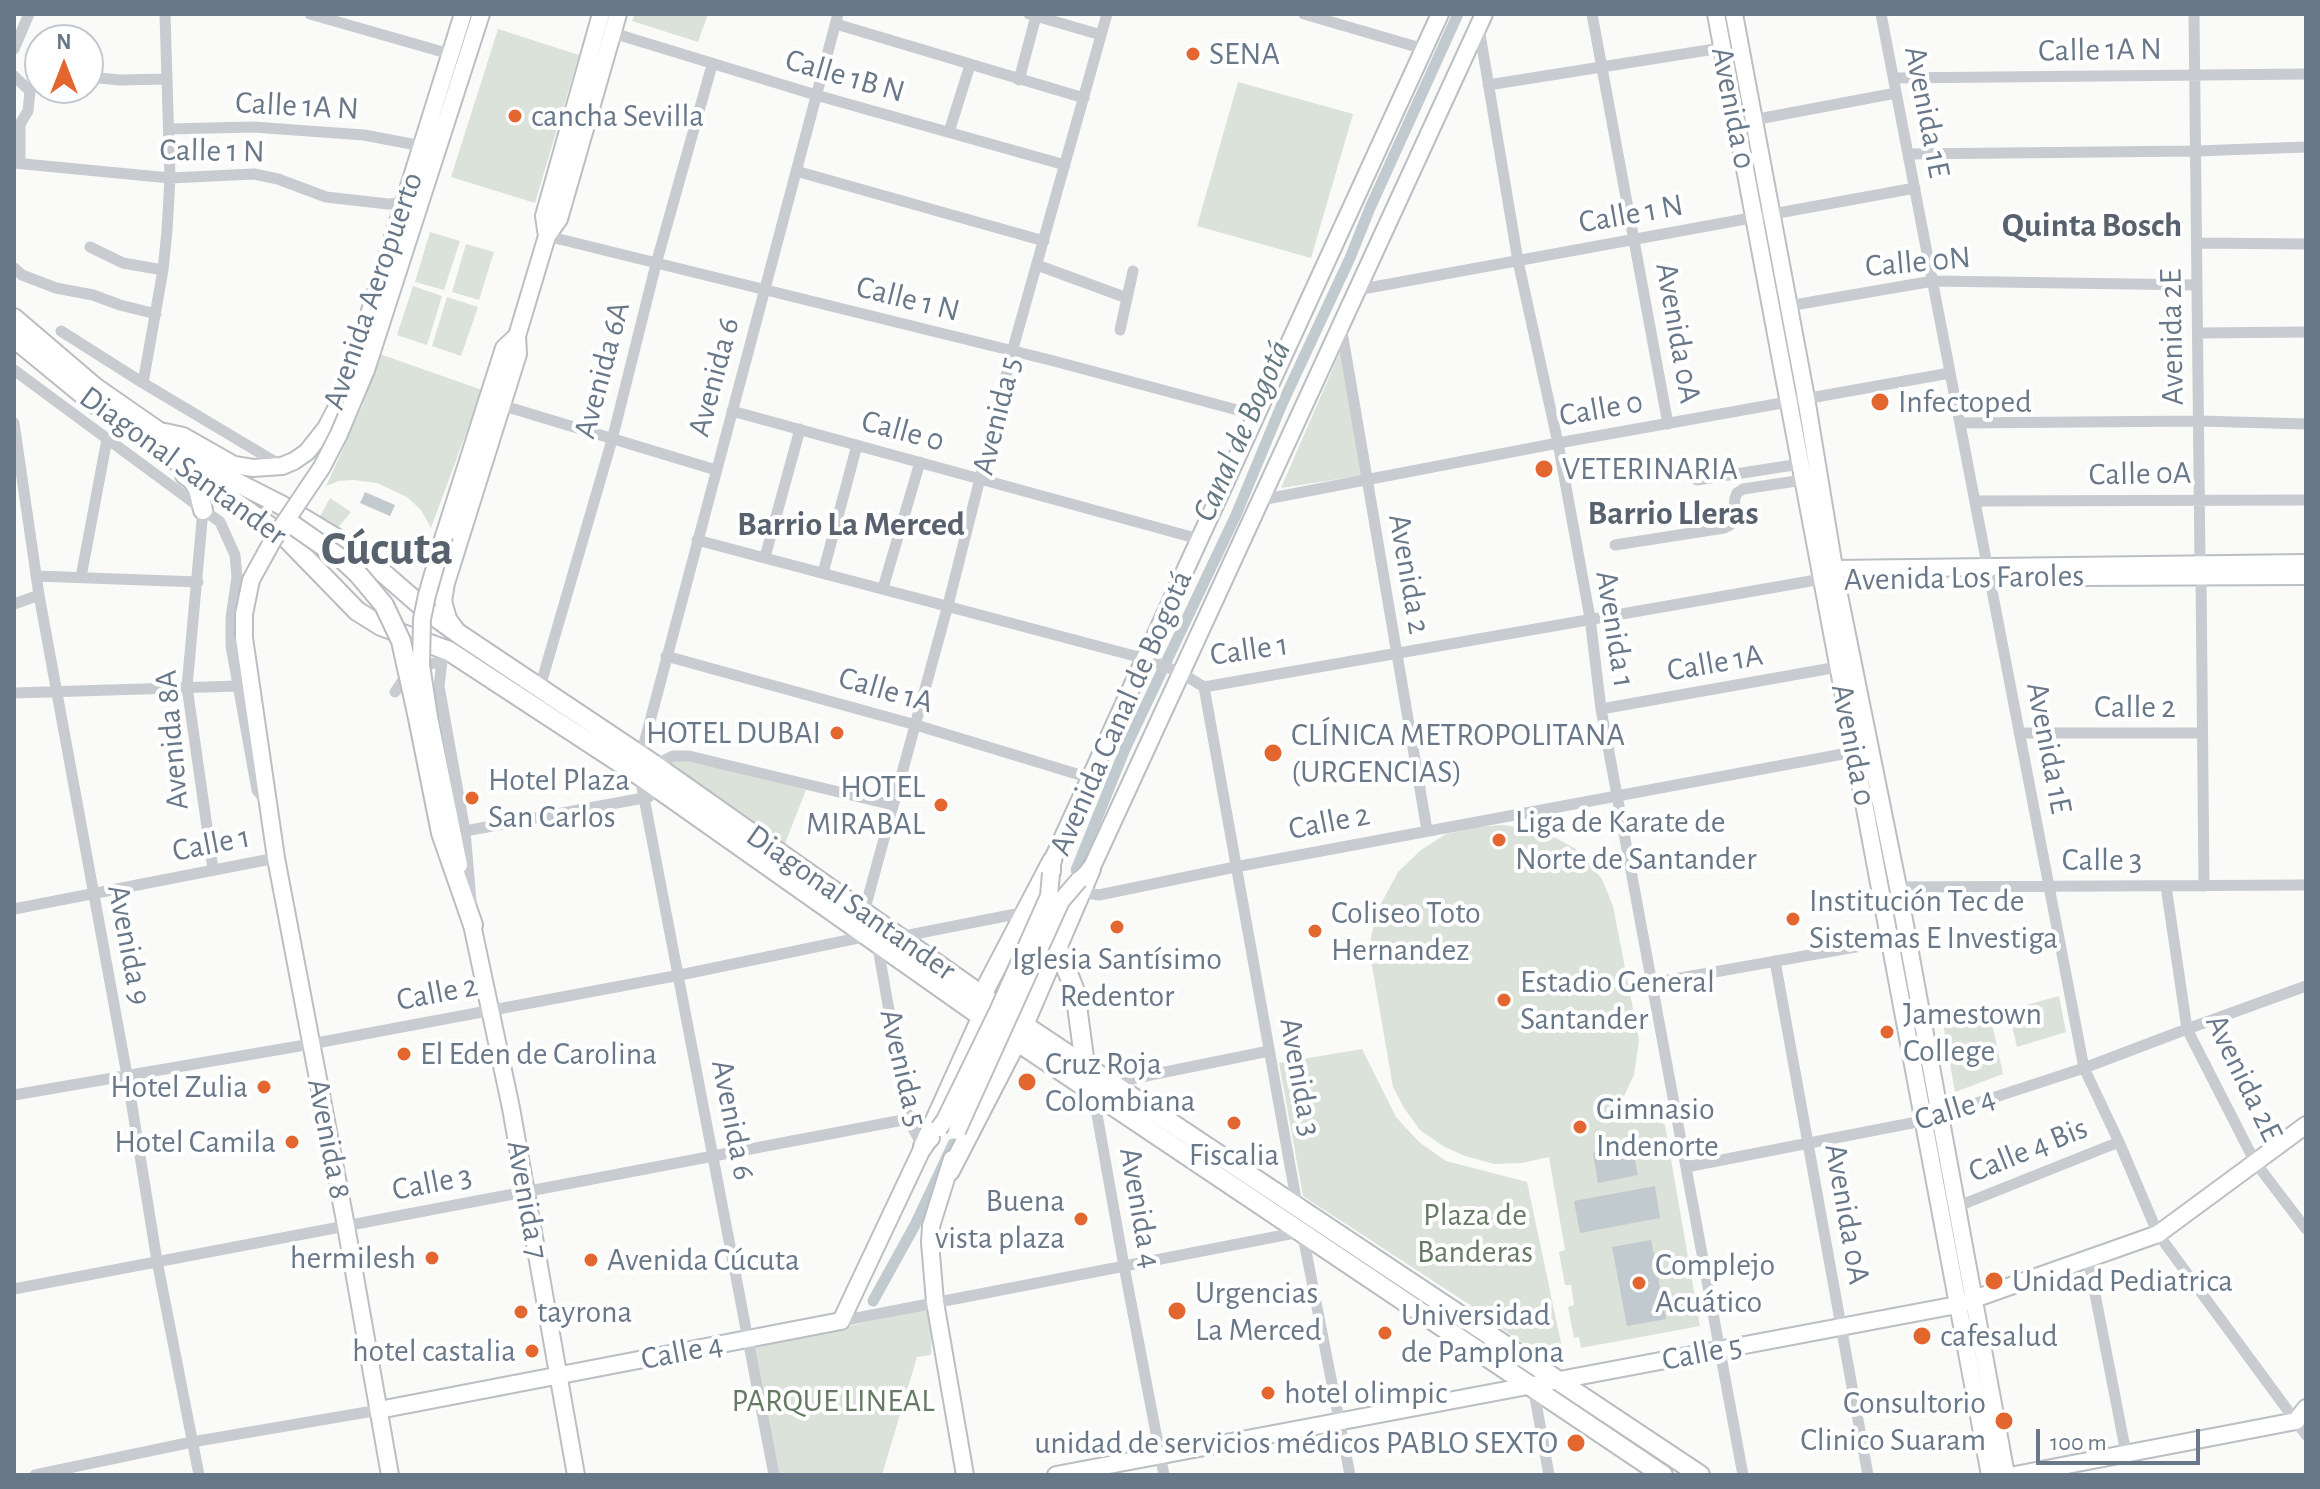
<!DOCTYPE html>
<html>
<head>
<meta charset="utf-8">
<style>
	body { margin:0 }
	#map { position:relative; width:2320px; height:1489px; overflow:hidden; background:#fafaf8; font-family:"Alegreya Sans",sans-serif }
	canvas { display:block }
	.frame { position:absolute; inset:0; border:16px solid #697889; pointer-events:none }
	.north { position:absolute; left:24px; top:24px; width:80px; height:80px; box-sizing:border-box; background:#fff; border:2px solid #c3c9d0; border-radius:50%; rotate:0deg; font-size:22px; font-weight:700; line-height:32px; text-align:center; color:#697889 }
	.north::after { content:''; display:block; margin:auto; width:28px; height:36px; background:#e3662f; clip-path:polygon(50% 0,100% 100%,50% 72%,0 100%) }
	.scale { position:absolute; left:2036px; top:1429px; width:164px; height:36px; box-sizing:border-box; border:4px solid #697889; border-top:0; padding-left:10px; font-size:24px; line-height:28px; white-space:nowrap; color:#697889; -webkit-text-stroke:6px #fff; paint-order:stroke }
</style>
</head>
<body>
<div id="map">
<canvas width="2320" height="1489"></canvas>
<div class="frame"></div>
<div class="north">N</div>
<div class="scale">100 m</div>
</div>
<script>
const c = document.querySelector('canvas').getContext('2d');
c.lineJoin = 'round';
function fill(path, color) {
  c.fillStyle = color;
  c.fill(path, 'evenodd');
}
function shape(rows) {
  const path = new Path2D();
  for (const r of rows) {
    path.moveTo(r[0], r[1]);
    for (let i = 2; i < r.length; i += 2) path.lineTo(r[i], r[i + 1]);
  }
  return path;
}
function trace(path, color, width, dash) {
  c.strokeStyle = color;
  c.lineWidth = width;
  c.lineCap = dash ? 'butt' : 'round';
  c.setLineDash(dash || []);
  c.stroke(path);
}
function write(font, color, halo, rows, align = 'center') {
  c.font = font + ' "Alegreya Sans",sans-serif';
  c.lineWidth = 8;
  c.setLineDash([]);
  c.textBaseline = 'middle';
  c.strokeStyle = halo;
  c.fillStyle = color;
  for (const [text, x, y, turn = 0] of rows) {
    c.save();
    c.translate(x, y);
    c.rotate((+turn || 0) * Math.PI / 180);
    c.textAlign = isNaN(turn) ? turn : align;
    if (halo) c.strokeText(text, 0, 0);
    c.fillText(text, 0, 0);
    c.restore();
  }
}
fill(shape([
	[635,14,708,14,698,42,632,21],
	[498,29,579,55,535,203,451,177],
	[1238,82,1353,114,1311,258,1197,226],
	[430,232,460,241,444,290,415,282],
	[466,244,494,252,479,300,452,292],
	[413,286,442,296,427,345,397,335],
	[447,297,478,307,461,356,432,346],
	[1343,345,1365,475,1281,488],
	[380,354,482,390,431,528,421,510,407,497,377,483,353,480,339,481,326,486,362,407],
	[330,498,351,512,336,530,319,518],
	[679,758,806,790,784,846,663,766],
	[1503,825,1535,830,1556,838,1576,849,1602,879,1613,906,1639,1040,1634,1075,1622,1100,1609,1119,1646,1112,1665,1125,1700,1326,1581,1348,1579,1337,1574,1338,1568,1307,1574,1305,1571,1285,1565,1285,1559,1252,1565,1250,1549,1157,1522,1163,1494,1164,1465,1156,1443,1146,1420,1130,1404,1108,1393,1087,1371,960,1371,937,1377,911,1398,872,1421,850,1446,834,1477,827],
	[2059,996,2066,1032,2017,1047,2008,1010],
	[1990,1014,2003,1074,1955,1092,1943,1024],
	[1362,1049,1396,1117,1419,1142,1446,1161,1527,1182,1564,1357,1554,1366,1470,1305,1303,1196,1279,1063],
	[932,1307,931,1355,917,1357,882,1475,778,1475,754,1348]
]), '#dbe2d9');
fill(shape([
	[365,492,395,505,390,516,360,503],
	[1632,1145,1638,1175,1598,1183,1593,1153],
	[1655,1186,1660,1218,1580,1233,1574,1201],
	[1651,1240,1666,1319,1627,1326,1612,1247]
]), '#c1cacf');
trace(shape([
	[1076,870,1125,749,1236,515,1282,404,1350,258,1370,208,1458,14],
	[873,1301,915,1225,953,1144]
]), '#c1cacf', 11);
const secondary = shape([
	[1716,14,1990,1475],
	[1734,14,1806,398,1836,580,1898,887,2006,1475],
	[547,236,544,216,601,14],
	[366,370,481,14],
	[165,432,183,436,234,465,253,468,282,466,294,461,307,452,326,428,339,403,349,378,463,14],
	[444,536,504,348,517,336],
	[1826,576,1834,569,2306,563],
	[2080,577,2306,576],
	[456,630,448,619,443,601,446,583,518,354,517,336,547,236,559,219,618,14],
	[244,638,276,858,346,1226,390,1475],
	[429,717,459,865],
	[1052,872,1052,861,1440,14],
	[1082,878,1091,869,1484,14],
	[470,915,511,1108,576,1475],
	[952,1159,931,1226,930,1242,935,1302,965,1475],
	[379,1410,841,1321,923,1147,931,1138],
	[1056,1475,1957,1305,2158,1234,2306,1125],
	[2015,1475,2296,1421,2306,1408]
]);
const primary = shape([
	[14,318,96,388,155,429,232,480,281,505,359,552,427,611,459,634,655,765,1024,1025,1700,1475],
	[14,338,87,398,285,537,357,611,381,626,449,651,640,776,1006,1034,1663,1475],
	[185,475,192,480,198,489,203,510],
	[418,718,441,833,473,925],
	[1058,948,1075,991,1085,1065],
	[982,995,1052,861],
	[1024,1025,1091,869],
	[923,1147,982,1016],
	[950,1171,1017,1041]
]);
trace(secondary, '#babfc4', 20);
trace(primary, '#b9bdc1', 22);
trace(shape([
	[310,14,450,54],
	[1029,14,1101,35],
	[1304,14,1424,49],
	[1592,14,1668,424],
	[1881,14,2084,1068,2119,1142,2158,1234,2306,1435],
	[2194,14,2200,563],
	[836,24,1084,98],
	[1479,28,1518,261,1558,443,1590,618,1601,709,1743,1475],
	[613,33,816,95,1065,165],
	[14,49,29,14],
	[14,76,30,91],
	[88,77,120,80,167,79],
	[1894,78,2306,74],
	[1019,80,1036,16],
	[1488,85,1721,48],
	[1753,120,1896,93],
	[169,129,253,127,364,135,422,146],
	[949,132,970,65],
	[1908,154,2196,151,2306,147],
	[14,163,170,178,254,174,278,179,326,197,388,204,405,203],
	[20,163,20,124,28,111,30,91],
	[796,171,1044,241],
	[547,236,1050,360,1256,415],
	[2197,243,2306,244],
	[90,247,123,263,163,270],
	[1037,265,1127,298],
	[14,268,22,275,56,288,93,295,120,305,156,314],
	[1357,290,1915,188],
	[1788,306,1933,281,2197,285],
	[1341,326,1427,830],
	[1120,330,1133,271],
	[61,331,143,383,282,466],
	[2198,333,2306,332],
	[14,370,220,522,235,555,237,577,231,618,231,646,257,790,267,803],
	[143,383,163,270,167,231,170,178,165,14],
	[501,405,716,470],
	[732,411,1199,539],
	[14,423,39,595,127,1075,157,1261,199,1475],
	[1960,423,2199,421,2306,424],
	[1697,480,1800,464],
	[1261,500,1558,443,1950,373],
	[1975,501,2306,500],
	[203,510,187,687,213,869],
	[697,540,1150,660,1181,673,1204,687,1822,579],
	[1615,545,1724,528,1730,525,1733,518,1735,498,1737,493,1743,489,1803,480],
	[765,557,800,429],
	[823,573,857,445],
	[2201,575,2204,886],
	[36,576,198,582],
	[81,577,107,439],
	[883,588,920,462],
	[14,604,39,595],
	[449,651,442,661,439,686,465,831,471,901],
	[666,656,916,725,1090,778],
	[540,687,612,440,656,264,712,65],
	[1204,687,1298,1210],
	[395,692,408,673,419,667,442,661],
	[14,693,238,686],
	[1601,709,1838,667],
	[2019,733,2202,733],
	[641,755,838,14],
	[655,765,673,756,689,756,893,805],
	[640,777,774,1475],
	[465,831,649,797],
	[2166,886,2187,1029,2255,1162,2306,1229],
	[1898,887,2306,885],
	[1081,892,1099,895,1235,867,1859,751],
	[14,909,276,858],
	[864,912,948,605,1012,352,1107,14],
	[899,937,1026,912],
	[877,942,908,1119,923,1147],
	[1775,961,1868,1475],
	[1652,983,1895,940],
	[1111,1083,1269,1051],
	[1093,1092,1124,1266,1164,1475],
	[14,1095,311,1044,680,975,868,936],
	[1686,1167,1922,1121,2084,1068,2187,1029,2306,986],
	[1956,1207,2119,1142],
	[1302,1231,1350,1475],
	[2088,1258,2126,1453],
	[14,1289,908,1119],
	[841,1321,1300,1232],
	[1533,1386,1549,1475],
	[35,1475,192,1442,379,1410]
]), '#c8cbcf', 11);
trace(secondary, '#fff', 16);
trace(primary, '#fff', 18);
const secondaryBridge = shape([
	[244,638,244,614,251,580,273,540,322,467,339,434,366,370],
	[429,717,421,665,422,619,427,595,444,536],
	[939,1128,945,1120,998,1011,1049,896,1051,873],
	[957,1131,1061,901,1079,880]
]);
const primaryBridge = shape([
	[293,525,343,560,358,574,384,605,401,641,418,718]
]);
trace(secondaryBridge, '#babfc4', 20, []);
trace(primaryBridge, '#b9bdc1', 22, []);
trace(secondaryBridge, '#fff', 16);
trace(primaryBridge, '#fff', 18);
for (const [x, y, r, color] of [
	[1193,54,8,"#e3662f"],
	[515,116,8,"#e3662f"],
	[1880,402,10,"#e3662f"],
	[1544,469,10,"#e3662f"],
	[837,733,8,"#e3662f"],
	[1273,753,10,"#e3662f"],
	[472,798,8,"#e3662f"],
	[941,805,8,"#e3662f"],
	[1499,840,8,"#e3662f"],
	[1793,919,8,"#e3662f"],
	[1117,927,8,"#e3662f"],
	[1315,931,8,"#e3662f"],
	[1504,1000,8,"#e3662f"],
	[1887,1032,8,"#e3662f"],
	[404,1054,8,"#e3662f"],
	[1027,1082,10,"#e3662f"],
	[264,1087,8,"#e3662f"],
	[1234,1123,8,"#e3662f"],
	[1580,1127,8,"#e3662f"],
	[292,1142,8,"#e3662f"],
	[1081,1219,8,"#e3662f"],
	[432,1258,8,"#e3662f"],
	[591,1260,8,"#e3662f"],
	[1994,1281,10,"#e3662f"],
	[1639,1283,8,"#e3662f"],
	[1177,1311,10,"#e3662f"],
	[521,1312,8,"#e3662f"],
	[1385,1333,8,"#e3662f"],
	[1922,1336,10,"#e3662f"],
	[532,1351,8,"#e3662f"],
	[1268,1393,8,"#e3662f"],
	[2004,1421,10,"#e3662f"],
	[1576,1443,10,"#e3662f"]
]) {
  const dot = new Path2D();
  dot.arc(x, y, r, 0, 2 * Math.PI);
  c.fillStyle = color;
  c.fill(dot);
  trace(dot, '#fff', 3);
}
write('32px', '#697889', '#fff', [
	["Calle 1A N",2100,50,-1],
	["Calle 1B N",845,76,16],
	["Calle 1A N",297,106,3],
	["Avenida 0",1733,108,79],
	["Avenida 1E",1927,112,79],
	["Calle 1 N",212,151,1],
	["Calle 1 N",1631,214,-10],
	["Calle 0N",1918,262,-5],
	["Avenida Aeropuerto",373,291,-71],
	["Calle 1 N",908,299,14],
	["Avenida 0A",1678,333,80],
	["Avenida 2E",2172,337,-91],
	["Avenida 6A",602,370,-75],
	["Avenida 6",714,377,-75],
	["Calle 0",1601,409,-10],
	["Avenida 5",997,416,-76],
	["Calle 0",903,431,15],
	["Diagonal Santander",183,466,36],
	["Calle 0A",2140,474,-1],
	["Avenida 2",1409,574,80],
	["Avenida Los Faroles",1964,578,-1],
	["Avenida 1",1615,629,81],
	["Calle 1",1249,650,-8],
	["Calle 1A",1715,663,-10],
	["Calle 1A",886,690,16],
	["Calle 2",2135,707],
	["Avenida Canal de Bogotá",1121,713,-66],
	["Avenida 8A",172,740,-95],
	["Avenida 0",1853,745,79],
	["Avenida 1E",2049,748,79],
	["Calle 2",1329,822,-11],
	["Calle 1",211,844,-11],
	["Calle 3",2102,860],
	["Diagonal Santander",851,903,35],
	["Avenida 9",129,945,79],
	["Calle 2",437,993,-11],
	["Avenida 5",903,1068,77],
	["Avenida 3",1300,1077,80],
	["Avenida 2E",2244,1078,64],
	["Calle 4",1955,1109,-17],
	["Avenida 6",733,1120,79],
	["Avenida 8",329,1139,79],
	["Calle 4 Bis",2028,1150,-22],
	["Calle 3",432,1183,-11],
	["Avenida 7",527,1200,80],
	["Avenida 4",1140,1208,80],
	["Avenida 0A",1847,1214,80],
	["Calle 4",682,1352,-11],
	["Calle 5",1702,1353,-11]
]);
write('32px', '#697889', '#fff', [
	["SENA",1209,54],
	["cancha Sevilla",531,116],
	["Infectoped",1898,402],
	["VETERINARIA",1562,469],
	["HOTEL DUBAI",821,733,"right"],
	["CLÍNICA METROPOLITANA",1291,735],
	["(URGENCIAS)",1291,772],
	["Hotel Plaza",488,780],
	["San Carlos",488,817],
	["HOTEL",925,787,"right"],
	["MIRABAL",925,824,"right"],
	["Liga de Karate de",1515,822],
	["Norte de Santander",1515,859],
	["Institución Tec de",1809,901],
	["Sistemas E Investiga",1809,938],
	["Coliseo Toto",1331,913],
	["Hernandez",1331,950],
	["Iglesia Santísimo",1117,959,"center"],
	["Redentor",1117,996,"center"],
	["Estadio General",1520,982],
	["Santander",1520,1019],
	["Jamestown",1903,1014],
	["College",1903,1051],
	["El Eden de Carolina",420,1054],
	["Cruz Roja",1045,1064],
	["Colombiana",1045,1101],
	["Hotel Zulia",248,1087,"right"],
	["Gimnasio",1596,1109],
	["Indenorte",1596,1146],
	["Hotel Camila",276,1142,"right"],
	["Fiscalia",1234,1155,"center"],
	["Buena",1065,1201,"right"],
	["vista plaza",1065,1238,"right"],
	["hermilesh",416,1258,"right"],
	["Avenida Cúcuta",607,1260],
	["Complejo",1655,1265],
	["Acuático",1655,1302],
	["Unidad Pediatrica",2012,1281],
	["Urgencias",1195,1293],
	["La Merced",1195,1330],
	["tayrona",537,1312],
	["Universidad",1401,1315],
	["de Pamplona",1401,1352],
	["cafesalud",1940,1336],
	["hotel castalia",516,1351,"right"],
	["hotel olimpic",1284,1393],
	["Consultorio",1986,1403,"right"],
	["Clinico Suaram",1986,1440,"right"],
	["unidad de servicios médicos PABLO SEXTO",1558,1443,"right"]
], 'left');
write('32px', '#667a64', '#fff', [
	["Plaza de",1475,1215],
	["Banderas",1475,1252],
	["PARQUE LINEAL",833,1401]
]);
write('bold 34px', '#57626e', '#fff', [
	["Quinta Bosch",2092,226],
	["Barrio Lleras",1673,514],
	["Barrio La Merced",851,525]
]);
write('italic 34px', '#657983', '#fff', [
	["Canal de Bogotá",1242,431,-66]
]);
write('bold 48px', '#57626e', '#fff', [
	["Cúcuta",387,550]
]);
</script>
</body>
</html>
